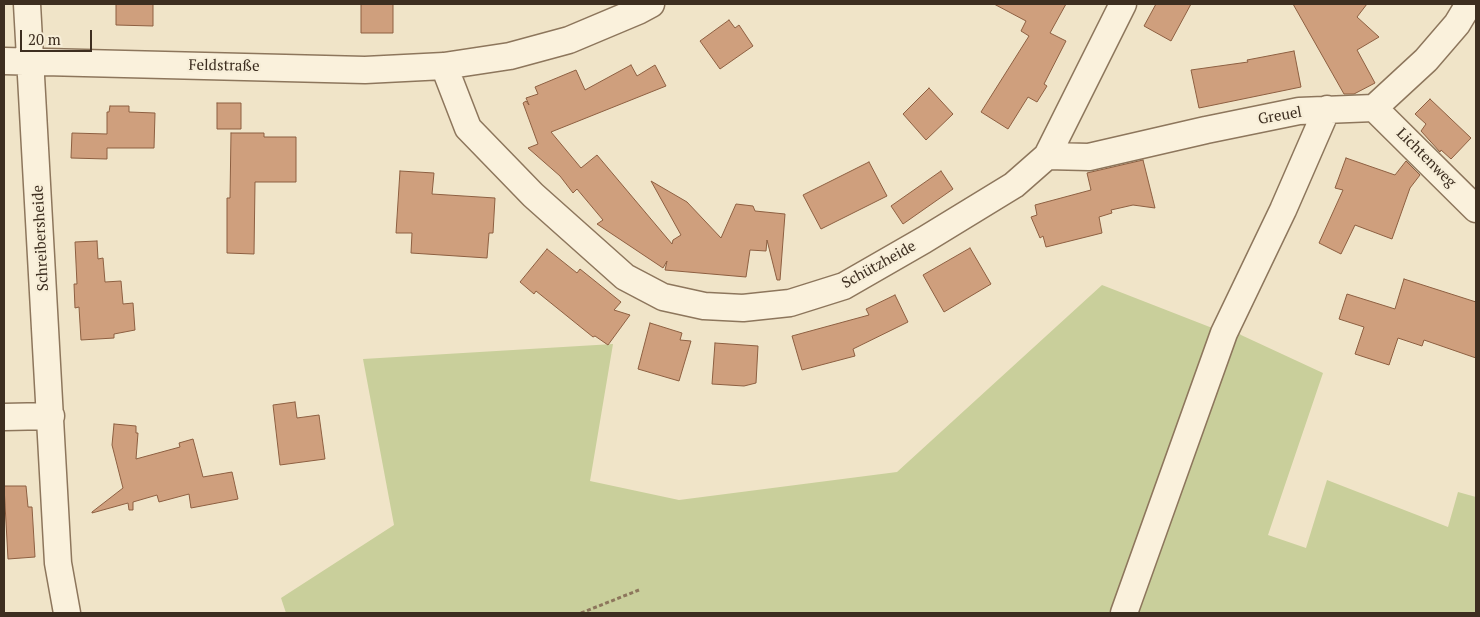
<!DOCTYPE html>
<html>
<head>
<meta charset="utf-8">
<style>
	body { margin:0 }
	#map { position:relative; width:1480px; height:617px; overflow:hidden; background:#f0e4c8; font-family:"PT Serif",serif }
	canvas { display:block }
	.frame { position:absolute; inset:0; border:5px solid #3d2e20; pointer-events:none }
	.scale { position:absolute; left:20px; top:30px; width:72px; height:22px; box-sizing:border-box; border:2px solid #3d2e20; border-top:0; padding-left:6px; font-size:15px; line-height:18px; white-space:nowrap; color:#3d2e20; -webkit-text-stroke:4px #f7eed8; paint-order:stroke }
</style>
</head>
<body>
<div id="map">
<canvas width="1480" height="617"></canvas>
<div class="frame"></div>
<div class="scale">20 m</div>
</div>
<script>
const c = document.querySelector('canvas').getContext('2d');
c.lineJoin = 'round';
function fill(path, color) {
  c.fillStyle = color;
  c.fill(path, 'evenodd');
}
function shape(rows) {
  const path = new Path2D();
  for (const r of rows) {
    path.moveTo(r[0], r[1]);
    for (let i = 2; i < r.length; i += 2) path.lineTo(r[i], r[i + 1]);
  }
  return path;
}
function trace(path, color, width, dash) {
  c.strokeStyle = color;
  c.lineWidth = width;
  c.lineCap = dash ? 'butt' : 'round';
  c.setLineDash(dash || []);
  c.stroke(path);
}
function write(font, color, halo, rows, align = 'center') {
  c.font = font + ' "PT Serif",serif';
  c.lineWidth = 4.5;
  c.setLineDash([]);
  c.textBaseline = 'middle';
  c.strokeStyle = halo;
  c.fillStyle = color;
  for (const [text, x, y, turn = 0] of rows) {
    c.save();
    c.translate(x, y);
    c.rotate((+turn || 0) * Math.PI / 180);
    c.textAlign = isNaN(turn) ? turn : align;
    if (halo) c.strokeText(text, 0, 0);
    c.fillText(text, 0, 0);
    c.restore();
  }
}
fill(shape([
	[1102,285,1220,331,1115,613,286,613,281,598,394,525,363,359,613,344,590,481,679,500,897,472],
	[1232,327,1241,335,1323,373,1268,535,1306,548,1327,480,1448,527,1458,492,1476,497,1476,613,1130,613]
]), '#c9cf9b');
const building = shape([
	[116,4,153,4,153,26,116,25,116,4],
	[361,4,393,4,393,33,361,33,361,4],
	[994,4,1066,4,1050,33,1066,41,1044,84,1047,86,1037,102,1028,97,1008,129,981,112,1029,36,1021,31,1026,21,994,4],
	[1156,4,1191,4,1171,41,1144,26,1156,4],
	[1293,4,1367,4,1357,17,1379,37,1357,50,1375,83,1354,94,1344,94,1293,4],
	[729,20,735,28,739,25,753,46,720,69,700,41,729,20],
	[1294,51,1301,87,1199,108,1191,70,1248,62,1247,60,1294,51],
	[631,65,637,76,655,65,666,86,551,132,581,168,597,155,672,244,673,240,681,235,651,181,687,202,721,238,736,204,753,206,755,211,785,214,780,280,777,280,767,240,766,251,750,250,746,277,665,270,667,261,663,268,597,224,603,220,577,189,573,193,560,176,528,148,538,144,523,103,526,101,529,105,526,98,538,94,535,87,576,70,585,90,631,65],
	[929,88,953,114,926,140,903,114,929,88],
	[1430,99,1471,138,1451,159,1441,150,1440,152,1421,131,1426,124,1415,114,1430,99],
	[217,103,241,103,241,129,217,129,217,103],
	[110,106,129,106,129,112,155,113,154,148,107,148,107,159,71,158,72,133,107,134,107,112,109,112,110,106],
	[231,133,264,133,264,137,296,137,296,182,255,182,254,254,227,253,227,198,230,198,231,133],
	[1346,158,1395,175,1406,161,1420,175,1410,188,1392,239,1355,225,1341,254,1319,243,1343,190,1335,188,1346,158],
	[1143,160,1155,208,1133,205,1111,210,1112,213,1099,217,1102,233,1046,247,1043,236,1040,238,1031,217,1037,215,1035,205,1091,190,1087,173,1143,160],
	[869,162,887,196,821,229,803,195,869,162],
	[400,171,434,173,432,194,495,198,493,233,489,233,487,258,411,253,412,233,396,233,400,171],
	[941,171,953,189,903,224,891,206,941,171],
	[97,241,98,259,103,258,105,282,121,281,123,304,133,303,135,330,114,334,114,338,81,340,79,307,75,308,74,284,77,284,75,242,97,241],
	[970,248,991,284,944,312,923,275,970,248],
	[547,249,577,273,580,269,621,302,614,310,630,315,608,345,595,336,593,337,536,291,534,294,520,282,547,249],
	[1404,279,1476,302,1476,358,1424,340,1422,346,1398,338,1389,365,1355,354,1364,327,1339,319,1347,294,1395,309,1404,279],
	[895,295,908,322,853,349,855,356,802,370,792,336,869,315,866,309,895,295],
	[650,323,682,333,680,340,691,341,679,381,638,369,650,323],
	[715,343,758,346,756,383,744,386,712,384,715,343],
	[295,402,297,418,319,415,325,459,280,465,273,405,295,402],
	[114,424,136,426,136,433,138,433,136,459,180,447,179,443,193,439,203,477,232,472,238,499,191,508,189,494,159,502,157,495,133,502,133,510,129,510,128,503,92,513,92,512,123,488,112,445,114,424],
	[4,486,26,486,28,507,32,507,35,557,8,559,4,486]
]);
fill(building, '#cf9f7d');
trace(building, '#8d5f41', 1);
const minor = shape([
	[27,4,58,563,67,613],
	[4,61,365,70,444,66,510,56,569,40,638,11,651,4],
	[444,66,468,128,533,195,625,277,663,297,704,306,743,308,790,303,844,286,924,240,1014,185,1047,156,1123,4],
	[1374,108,1476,209],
	[1047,156,1089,157,1206,130,1299,111,1374,108,1426,60,1457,24,1469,4],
	[4,417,51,416],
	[1124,613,1224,333,1283,210,1327,109]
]);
trace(minor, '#8d765c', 29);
trace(shape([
	[581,613,639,590]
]), '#8d765c', 3, [4, 2.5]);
trace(minor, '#faf1dc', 26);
write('15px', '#3d2e20', '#f7eed8', [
	["Feldstraße",224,66,1],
	["Greuel",1280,116,-10],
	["Lichtenweg",1426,158,45],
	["Schreibersheide",41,238,-93],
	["Schützheide",879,265,-29]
]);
</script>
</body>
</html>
